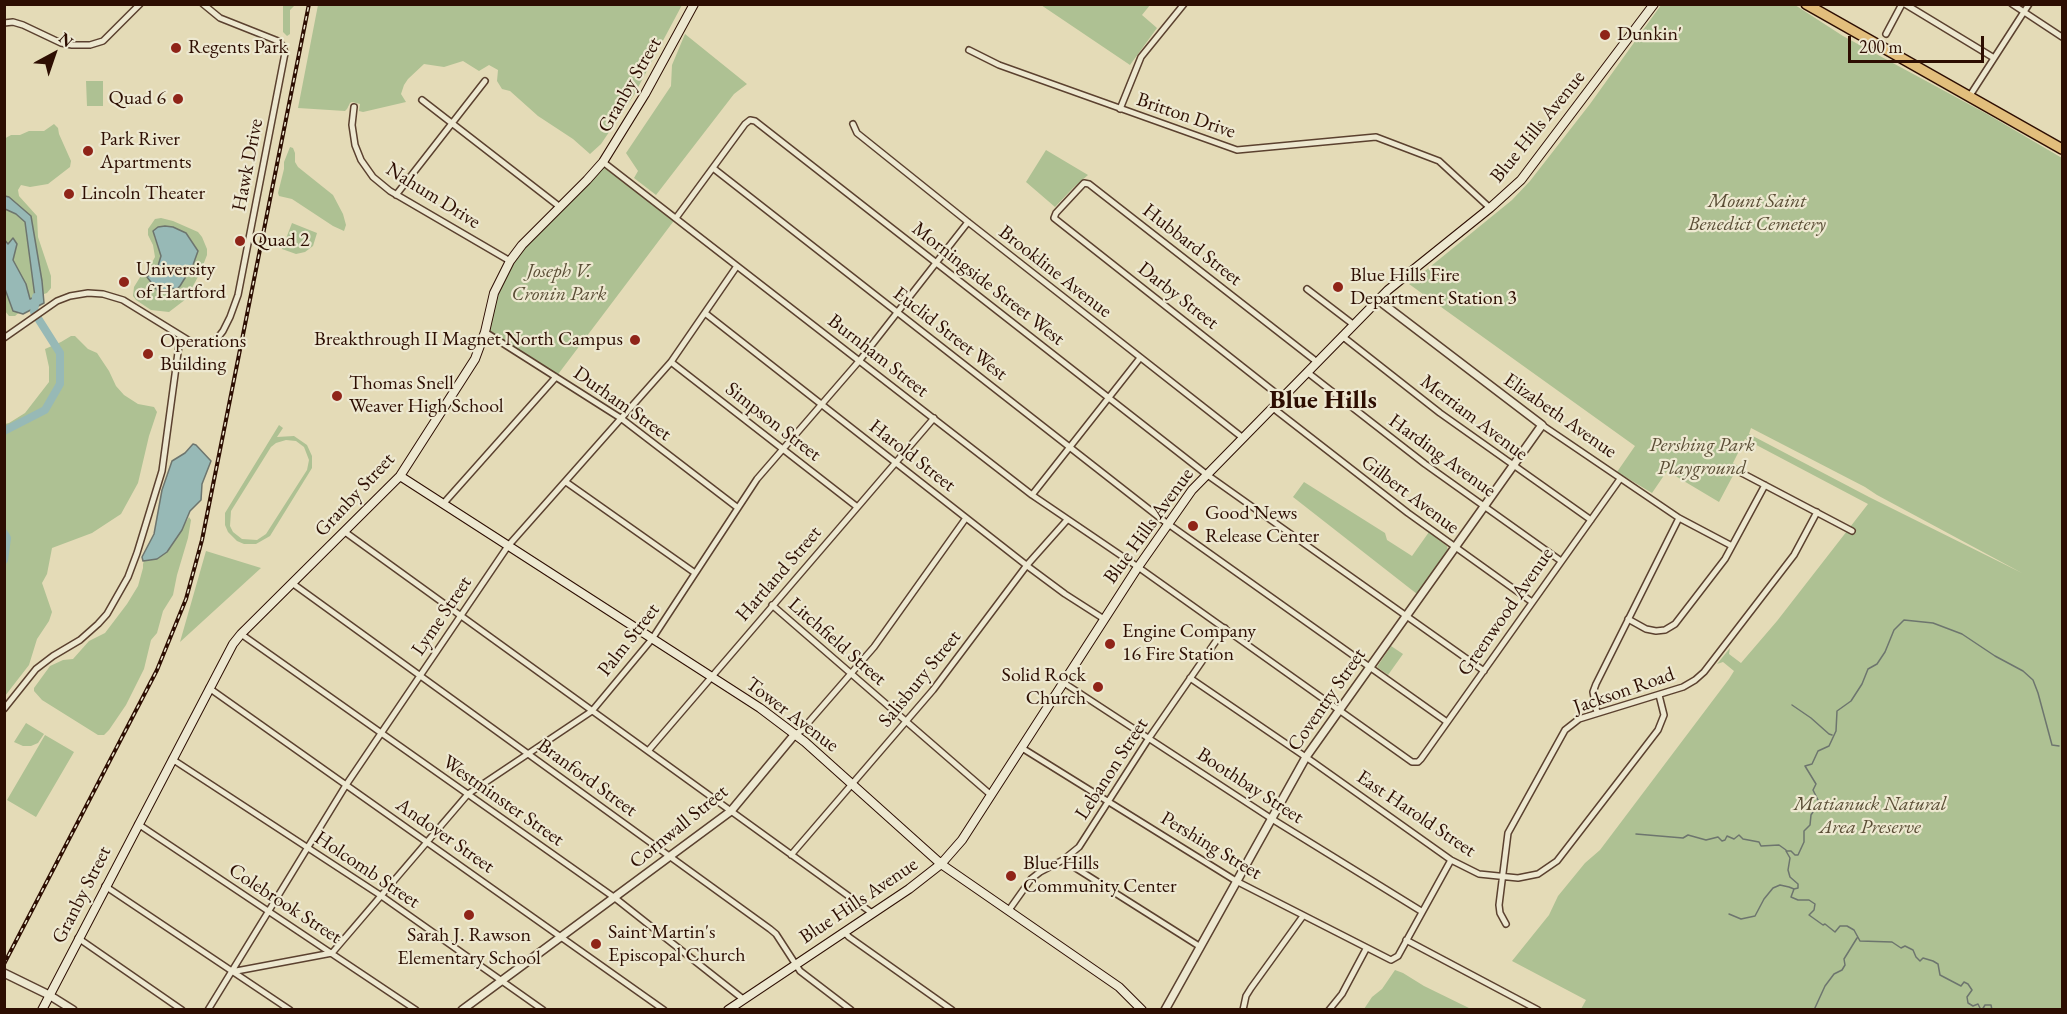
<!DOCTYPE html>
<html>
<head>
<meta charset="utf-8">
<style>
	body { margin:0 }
	#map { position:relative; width:2067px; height:1014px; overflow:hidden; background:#e4dbb7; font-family:"EB Garamond",serif }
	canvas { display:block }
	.frame { position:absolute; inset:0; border:6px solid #2d0e02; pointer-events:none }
	.north { position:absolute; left:24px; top:24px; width:60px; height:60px; -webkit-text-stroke:4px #ede8d0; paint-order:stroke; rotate:40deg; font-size:16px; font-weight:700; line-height:24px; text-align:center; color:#2d0e02 }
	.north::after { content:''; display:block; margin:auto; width:21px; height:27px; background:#2d0e02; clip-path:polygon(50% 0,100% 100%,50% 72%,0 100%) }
	.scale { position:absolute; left:1848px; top:36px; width:136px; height:27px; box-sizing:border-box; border:3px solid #2d0e02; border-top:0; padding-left:8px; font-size:18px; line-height:21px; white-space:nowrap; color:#2d0e02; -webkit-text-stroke:4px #ede8d0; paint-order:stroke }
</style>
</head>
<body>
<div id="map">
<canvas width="2067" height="1014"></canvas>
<div class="frame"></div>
<div class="north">N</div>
<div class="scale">200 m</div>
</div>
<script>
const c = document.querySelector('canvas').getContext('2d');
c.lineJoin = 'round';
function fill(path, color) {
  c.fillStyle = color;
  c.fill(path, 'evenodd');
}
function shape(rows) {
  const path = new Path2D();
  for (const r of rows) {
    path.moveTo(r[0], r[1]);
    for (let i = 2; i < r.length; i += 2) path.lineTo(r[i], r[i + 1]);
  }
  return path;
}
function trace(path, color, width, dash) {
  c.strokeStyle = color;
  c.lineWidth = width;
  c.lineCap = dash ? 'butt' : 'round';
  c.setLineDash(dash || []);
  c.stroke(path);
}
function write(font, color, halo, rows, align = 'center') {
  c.font = font + ' "EB Garamond",serif';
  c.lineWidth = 4.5;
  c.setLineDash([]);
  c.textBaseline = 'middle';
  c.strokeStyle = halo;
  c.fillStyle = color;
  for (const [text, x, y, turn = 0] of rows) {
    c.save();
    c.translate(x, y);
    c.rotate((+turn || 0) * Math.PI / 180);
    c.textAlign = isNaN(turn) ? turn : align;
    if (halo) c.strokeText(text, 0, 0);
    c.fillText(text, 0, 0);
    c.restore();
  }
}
fill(shape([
	[283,5,295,5,290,10,290,34,287,36,283,32],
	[318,5,318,4,682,5,634,95,601,144,590,154,573,139,538,116,510,91,502,89,497,81,498,70,489,65,479,71,463,61,444,67,424,64,408,79,404,85,401,94,406,102,363,112,359,111,360,104,352,102,350,103,347,109,345,111,298,108],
	[1041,5,1150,5,1142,15,1157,28,1130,65],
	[1661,5,1795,5,1843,36,1987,114,2062,158,2062,1009,1581,1009,1586,1000,1512,961,1549,915,1558,896,1585,863,1600,850,1729,679,1734,671,1723,662,1717,664,1730,648,1729,654,1741,663,1777,621,1868,504,1745,439,1733,463,1738,466,1719,502,1667,471,1652,493,1617,472,1635,446,1409,284,1512,200,1530,181,1590,104],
	[1751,428,1865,487,1877,495,2022,573,1869,497,1749,434],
	[685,34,747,84,734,94,656,195,634,178,638,171,626,153,671,86,672,65],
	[86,81,103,81,103,106,87,106],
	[54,124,58,128,59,134,71,161,70,167,48,184,30,187,21,185,18,190,19,196,37,216,38,237,51,276,51,288,47,293,38,296,15,316,9,316,5,311,4,302,4,139,11,135,20,135,29,131,44,131],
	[290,147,293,148,295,153,295,162,298,167,333,195,343,214,346,225,344,231,333,226,292,199,279,196,278,193,284,169,284,162],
	[1046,150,1088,175,1073,188,1055,207,1026,182],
	[603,162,676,218,556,377,485,332,487,321,510,261],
	[161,218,173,221,198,232,202,237,207,249,207,255,200,273,186,299,169,312,151,310,136,300,133,296,134,287,142,274,149,268,155,257,153,245,148,235,148,229,155,219],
	[165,226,182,231,189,237,198,251,193,265,180,286,177,289,169,288,163,293,156,290,148,277,157,269,161,256,154,236],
	[292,223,317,233,313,246,305,252,296,254,282,249],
	[71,336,75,336,88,349,97,353,109,371,116,386,124,395,138,404,154,407,157,412,149,436,138,483,121,514,92,533,52,548,47,574,42,583,52,612,49,621,37,639,29,665,5,696,5,424,9,423,25,413,49,382,49,367,45,349,61,342],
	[279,425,283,428,277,437,294,436,307,445,312,456,312,468,270,536,256,544,244,544,237,541,228,532,225,525,225,513],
	[286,440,296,441,304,447,309,460,307,470,266,534,257,540,242,539,233,532,230,526,231,511,271,447,276,443],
	[1304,482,1385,533,1387,540,1412,556,1429,532,1447,546,1448,551,1417,594,1293,497],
	[189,517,191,520,188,538,177,575,173,595,163,611,157,633,151,640,144,669,126,705,109,730,104,735,98,735,42,700,34,691,34,688,50,666,63,660,73,659,89,641,105,633,127,604,138,586,143,568,143,564,144,561,157,559,171,547],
	[206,551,261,568,180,642],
	[1391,646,1403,654,1388,675,1377,667],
	[26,723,44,734,38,743,31,746,23,746,14,742],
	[45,735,74,752,36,817,7,800],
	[1395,970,1403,973,1424,986,1471,1009,1364,1009,1372,997,1382,989]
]), '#aec193');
const water = shape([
	[5,196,9,197,31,216,42,281,44,303,23,314,13,311,5,289,4,239,8,244,13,238,17,244,13,260,26,284,30,299,35,297,25,222,16,214,5,209,5,196],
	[165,226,173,227,186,233,198,251,193,265,180,286,177,289,169,288,160,294,147,277,157,269,161,256,153,231,158,227,165,226],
	[193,444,196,445,211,461,202,484,201,500,190,511,182,530,167,552,157,559,143,561,142,557,154,534,162,490,172,461,185,453,193,444]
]);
fill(water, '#97b9b6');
trace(water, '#6d756e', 1.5);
trace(shape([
	[1792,705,1811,718,1829,734,1832,735],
	[1636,834,1683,838,1688,835,1706,840,1718,837,1722,841,1725,840,1727,836,1734,839,1739,835,1743,839,1759,842,1761,846,1779,845,1786,850],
	[1794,889,1798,888,1798,884,1790,877,1788,870,1790,858,1786,851,1791,851,1795,855,1798,855,1804,842,1804,831,1810,825,1811,815,1816,807,1818,800,1813,790,1816,784,1805,766,1812,764,1818,751,1829,746,1836,731,1837,711,1851,701,1862,684,1868,669,1877,664,1885,652,1894,630,1904,620,1933,623,1962,634,1995,656,2023,671,2033,680,2038,693,2052,745,2059,746],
	[1729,914,1741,919,1755,916,1764,899,1773,888,1780,885,1789,887,1794,889,1791,897,1798,900,1809,900,1815,904,1814,910,1809,915,1823,925,1825,924,1835,932,1840,926,1847,926,1854,930,1860,941,1892,942,1901,948,1905,946,1913,950,1916,957,1920,961,1923,958,1933,961,1938,964,1940,975,1961,986,1964,982,1968,984,1972,990,1967,997,1968,1003,1973,1006,1978,1004,1981,1010],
	[1814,1010,1825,986,1834,974,1842,970,1845,965,1844,959,1857,938],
	[1982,1010,1985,1005,1991,1005,1992,1010]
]), '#6d756e', 1.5);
trace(shape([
	[4,431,45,410,60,384,60,353,34,312,36,297],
	[4,533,7,538,4,560]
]), '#97b9b6', 8);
const minor = shape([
	[1905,4,1994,58],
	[2012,4,2062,37],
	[4,23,13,22,23,25,61,43,72,45,90,45,103,41,140,4],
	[1886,34,1902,4],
	[969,50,999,65,1237,150,1376,137,1439,161,1490,208],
	[1969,97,2029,4],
	[422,100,560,207],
	[354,107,352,125,355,145,361,160,373,177,390,191,510,261],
	[1120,109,1141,57,1184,4],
	[853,124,857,133,968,222,1243,438],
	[603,162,1032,495,1138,567,1412,762,1418,762,1421,759,1620,479],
	[713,168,1164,521,1447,722],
	[396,195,485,81],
	[676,218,745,124,750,120,755,121,1206,474,1484,671],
	[1307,289,1354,325],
	[705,313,1030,568,1065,594,1104,619],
	[485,332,622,419,738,508],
	[1342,336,1440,413,1591,520],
	[4,338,57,301,70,296,88,293,103,294,123,300,196,345,209,344,216,340,223,331,230,317,238,295,285,53,283,46,278,41,220,18,203,4],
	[671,362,856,506],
	[1307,372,1425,464,1561,561],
	[1282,398,1054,218,1056,213,1084,183,1089,184,1317,362],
	[1273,408,1408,513,1532,602],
	[1542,425,1679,518,1732,546],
	[1738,471,1852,531],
	[566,482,695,573],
	[1032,495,1140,358],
	[443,504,556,377],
	[345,532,872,913],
	[292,583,770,929,776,934,800,971,851,1010],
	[772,605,991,795],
	[1628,619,1646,629,1656,631,1665,630,1675,624,1725,559,1765,485],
	[241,634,615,898,743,999],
	[1190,678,1313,762,1451,860,1479,874,1518,878,1538,874,1557,861,1648,743,1658,730,1664,715,1659,695],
	[1064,683,1272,819,1421,911],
	[209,688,664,1010],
	[4,709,36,669,53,656,80,640,98,624,107,614,128,577,137,553,162,471,179,345,182,338],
	[1597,713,1593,692,1596,684,1679,518],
	[795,734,801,731,874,647,966,518],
	[1022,748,1236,881,1391,960,1398,956,1451,860],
	[648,751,934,418],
	[172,759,380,895,543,1010],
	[138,824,416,1010],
	[791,855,933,690,1027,565,1067,520],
	[1063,860,1199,946],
	[105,886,290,1010],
	[1009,910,1031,879,1040,872,1063,860,1079,847,1149,738,1225,628],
	[1506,924,1500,913,1499,905,1508,833,1565,730,1579,719,1683,687,1695,680,1704,672,1794,555,1817,512],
	[844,932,849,937,952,1010],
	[78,938,182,1010],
	[1406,940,1538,1010],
	[231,972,332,953,468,794,592,711,652,639,757,479,860,360,968,222],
	[208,1010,346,785,508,546,671,362,737,266],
	[1243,1010,1246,996,1251,988,1303,916],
	[1329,1010,1342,994,1366,949]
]);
const tertiary = shape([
	[4,973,49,995,73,1010],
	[462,1010,731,811,795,734],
	[1165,1010,1306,757,1542,425,1378,300]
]);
const secondary = shape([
	[400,476,760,708,805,742,941,864,1119,987,1142,1010],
	[42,1010,233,644,241,634,400,476,475,359,485,332,494,293,510,261,522,245,587,180,603,162,645,94,694,4],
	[728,1010,909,889,941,864,962,840,1136,570,1192,490,1388,290,1490,208,1521,180,1654,4]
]);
const primary = shape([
	[1806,4,2062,149]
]);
trace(minor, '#5b412f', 8);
trace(tertiary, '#5b412f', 10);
trace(secondary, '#2d0e02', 10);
trace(primary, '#2d0e02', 12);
trace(minor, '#ede8d0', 5);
trace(tertiary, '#ede8d0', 7);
trace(secondary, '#ede8d0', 8);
trace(primary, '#e2be7c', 9);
const rail = shape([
	[4,964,157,670,186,599,202,540,309,4]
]);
trace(rail, '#2d0e02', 4);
trace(rail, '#ede8d0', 1.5, [4.5]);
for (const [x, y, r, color] of [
	[1605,35,6,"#8f2418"],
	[176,48,6,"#8f2418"],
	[178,99,6,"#8f2418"],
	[88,151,6,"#8f2418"],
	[69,194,6,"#8f2418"],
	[240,241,6,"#8f2418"],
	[124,282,6,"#8f2418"],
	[1338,287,6,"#8f2418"],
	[635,340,6,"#8f2418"],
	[148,354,6,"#8f2418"],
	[337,396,6,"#8f2418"],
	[1193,526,6,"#8f2418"],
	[1110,644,6,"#8f2418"],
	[1098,687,6,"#8f2418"],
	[1011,876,6,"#8f2418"],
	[469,915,6,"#8f2418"],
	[596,944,6,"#8f2418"]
]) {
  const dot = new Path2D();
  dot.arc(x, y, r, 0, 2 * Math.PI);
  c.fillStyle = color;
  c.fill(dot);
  trace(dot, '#ede8d0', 2);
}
write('20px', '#2d0e02', '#ede8d0', [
	["Dunkin'",1617,35],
	["Regents Park",188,48],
	["Quad 6",166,99,"right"],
	["Park River",100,140],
	["Apartments",100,163],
	["Lincoln Theater",81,194],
	["Quad 2",252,241],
	["University",136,270],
	["of Hartford",136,293],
	["Blue Hills Fire",1350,276],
	["Department Station 3",1350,299],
	["Breakthrough II Magnet North Campus",623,340,"right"],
	["Operations",160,342],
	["Building",160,365],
	["Thomas Snell",349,384],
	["Weaver High School",349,407],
	["Good News",1205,514],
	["Release Center",1205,537],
	["Engine Company",1122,632],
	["16 Fire Station",1122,655],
	["Solid Rock",1086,676,"right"],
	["Church",1086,699,"right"],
	["Blue Hills",1023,864],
	["Community Center",1023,887],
	["Saint Martin's",608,933],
	["Episcopal Church",608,956],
	["Sarah J. Rawson",469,936,"center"],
	["Elementary School",469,959,"center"]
], 'left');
write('20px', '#2d0e02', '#ede8d0', [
	["Granby Street",630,85,-60],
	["Britton Drive",1186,116,19],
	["Blue Hills Avenue",1538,127,-51],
	["Hawk Drive",248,165,-79],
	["Nahum Drive",433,196,32],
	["Hubbard Street",1192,245,38],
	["Brookline Avenue",1055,272,38],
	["Morningside Street West",988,284,38],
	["Darby Street",1178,296,38],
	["Euclid Street West",950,334,38],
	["Burnham Street",878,356,38],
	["Durham Street",622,404,35],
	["Elizabeth Avenue",1560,416,35],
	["Merriam Avenue",1474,418,37],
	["Simpson Street",773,422,38],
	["Harold Street",912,456,38],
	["Harding Avenue",1442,456,36],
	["Granby Street",355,495,-47],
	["Gilbert Avenue",1410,495,37],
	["Blue Hills Avenue",1149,526,-54],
	["Hartland Street",779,574,-49],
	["Greenwood Avenue",1506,612,-55],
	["Lyme Street",442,616,-56],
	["Palm Street",629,640,-52],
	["Litchfield Street",837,642,41],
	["Salisbury Street",920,679,-51],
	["Jackson Road",1624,691,-19],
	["Coventry Street",1327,700,-55],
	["Tower Avenue",792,715,37],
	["Lebanon Street",1112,769,-57],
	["Branford Street",587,778,36],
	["Boothbay Street",1250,786,33],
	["Westminster Street",503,801,35],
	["East Harold Street",1416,814,34],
	["Cornwall Street",679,827,-39],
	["Andover Street",445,836,35],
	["Pershing Street",1211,846,31],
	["Holcomb Street",367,870,34],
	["Granby Street",82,895,-63],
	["Blue Hills Avenue",859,901,-34],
	["Colebrook Street",285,904,33]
]);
write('italic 20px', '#5a4d35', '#ede8d0', [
	["Mount Saint",1757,202],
	["Benedict Cemetery",1757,225],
	["Joseph V.",559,272],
	["Cronin Park",559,295],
	["Pershing Park",1702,446],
	["Playground",1702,469],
	["Matianuck Natural",1870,805],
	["Area Preserve",1870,828]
]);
write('bold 26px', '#2d0e02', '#ede8d0', [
	["Blue Hills",1323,401]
]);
</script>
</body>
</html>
